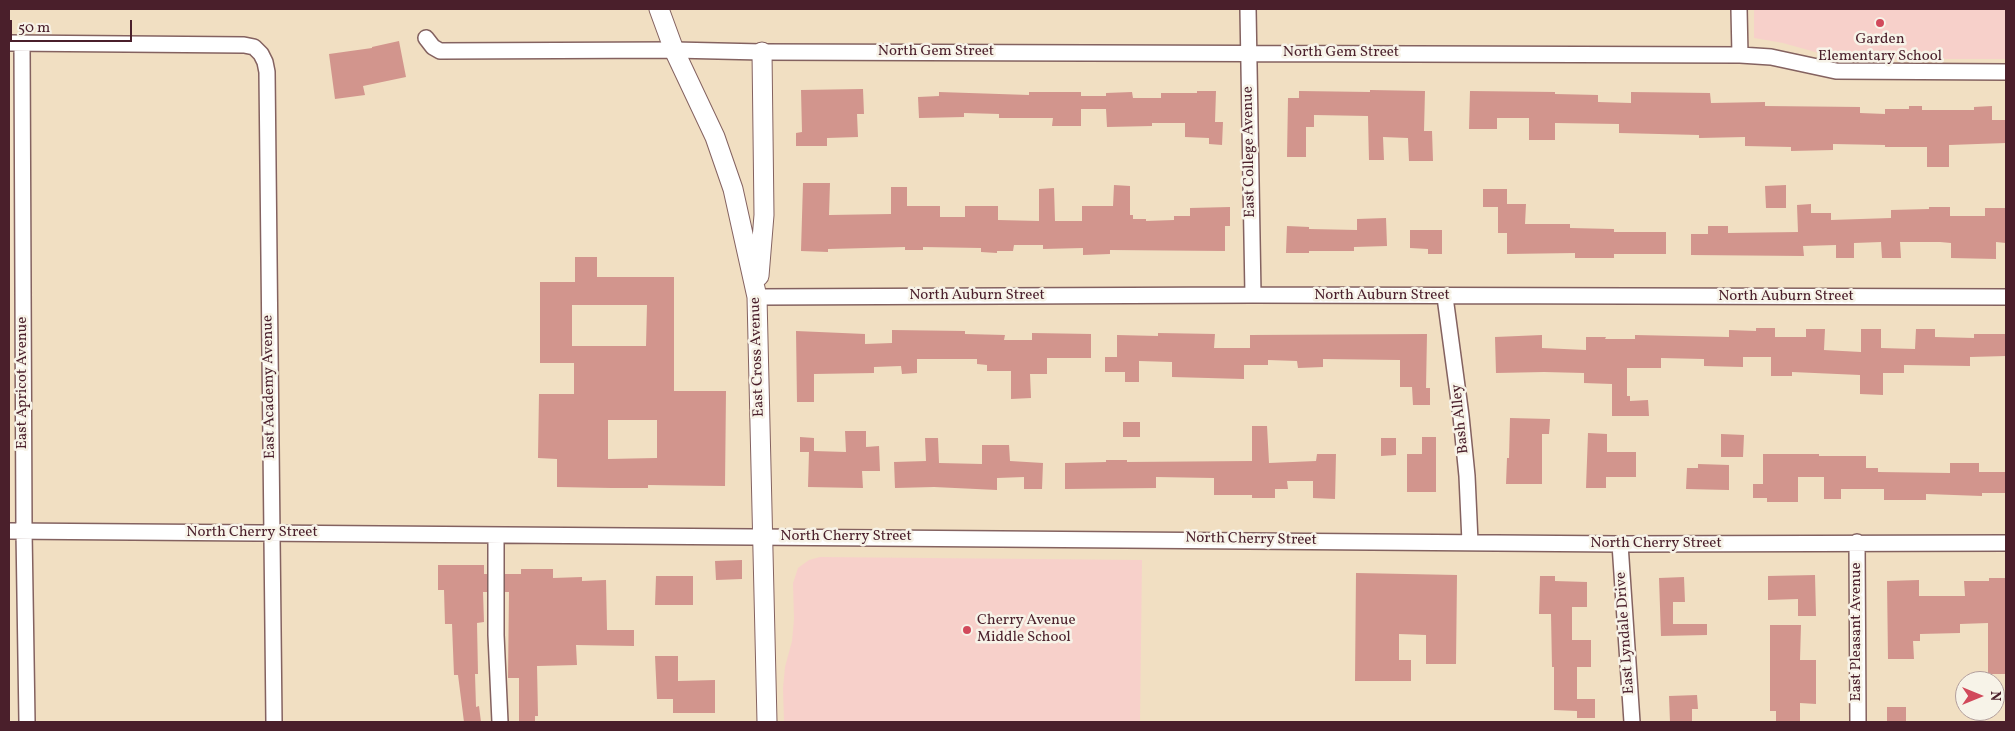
<!DOCTYPE html>
<html>
<head>
<meta charset="utf-8">
<style>
	body { margin:0 }
	#map { position:relative; width:2015px; height:731px; overflow:hidden; background:#f1dfc2; font-family:Vollkorn,serif }
	canvas { display:block }
	.frame { position:absolute; inset:0; border:10px solid #4a1f2b; pointer-events:none }
	.north { position:absolute; left:1955px; top:671px; width:50px; height:50px; box-sizing:border-box; background:#f7f3e8; border:1px solid #b29e9c; border-radius:50%; rotate:90deg; font-size:14px; font-weight:700; line-height:20px; text-align:center; color:#4a1f2b }
	.north::after { content:''; display:block; margin:auto; width:18px; height:22px; background:#d1495b; clip-path:polygon(50% 0,100% 100%,50% 72%,0 100%) }
	.scale { position:absolute; left:10px; top:20px; width:122px; height:22px; box-sizing:border-box; border:2px solid #4a1f2b; border-top:0; padding-left:6px; font-size:15px; line-height:18px; white-space:nowrap; color:#4a1f2b; -webkit-text-stroke:4px #f7f3e8; paint-order:stroke }
</style>
</head>
<body>
<div id="map">
<canvas width="2015" height="731"></canvas>
<div class="frame"></div>
<div class="north">N</div>
<div class="scale">50 m</div>
</div>
<script>
const c = document.querySelector('canvas').getContext('2d');
c.lineJoin = 'round';
function fill(path, color) {
  c.fillStyle = color;
  c.fill(path, 'evenodd');
}
function shape(rows) {
  const path = new Path2D();
  for (const r of rows) {
    path.moveTo(r[0], r[1]);
    for (let i = 2; i < r.length; i += 2) path.lineTo(r[i], r[i + 1]);
  }
  return path;
}
function trace(path, color, width, dash) {
  c.strokeStyle = color;
  c.lineWidth = width;
  c.lineCap = dash ? 'butt' : 'round';
  c.setLineDash(dash || []);
  c.stroke(path);
}
function write(font, color, halo, rows, align = 'center') {
  c.font = font + ' Vollkorn,serif';
  c.lineWidth = 5;
  c.setLineDash([]);
  c.textBaseline = 'middle';
  c.strokeStyle = halo;
  c.fillStyle = color;
  for (const [text, x, y, turn = 0] of rows) {
    c.save();
    c.translate(x, y);
    c.rotate((+turn || 0) * Math.PI / 180);
    c.textAlign = isNaN(turn) ? turn : align;
    if (halo) c.strokeText(text, 0, 0);
    c.fillText(text, 0, 0);
    c.restore();
  }
}
fill(shape([
	[1754,9,2006,9,2006,59,1858,59,1833,57,1783,43,1754,38],
	[820,557,1142,560,1140,722,784,722,783,688,785,667,792,641,794,619,793,583,798,568,809,560]
]), '#f7d0ca');
fill(shape([
	[399,41,406,77,363,86,365,95,335,99,329,54,372,48,372,47],
	[863,89,864,114,857,114,858,137,827,138,827,146,796,146,796,133,802,132,801,90],
	[1370,90,1425,91,1424,131,1432,131,1433,161,1409,161,1408,138,1383,137,1384,160,1369,160,1368,116,1314,115,1314,127,1306,127,1306,157,1287,157,1288,98,1299,98,1299,91,1370,92],
	[1197,91,1216,91,1215,122,1223,122,1222,145,1209,144,1209,138,1185,137,1185,123,1152,123,1152,126,1107,127,1106,109,1081,109,1081,126,1052,126,1053,118,999,118,999,114,964,113,964,117,919,118,918,97,939,96,939,92,1029,95,1029,92,1081,92,1081,96,1106,96,1106,93,1132,92,1133,98,1161,98,1161,93,1197,93],
	[1470,91,1555,92,1555,94,1598,95,1598,102,1631,103,1631,92,1710,93,1711,103,1765,102,1765,106,1860,107,1860,113,1885,114,1885,109,1909,109,1909,106,1922,106,1922,110,1974,110,1974,107,1992,106,1992,120,2006,120,2006,143,1949,145,1949,167,1927,167,1927,147,1885,147,1885,145,1833,144,1833,150,1791,151,1791,147,1745,146,1745,137,1699,138,1699,135,1619,133,1619,124,1555,123,1555,140,1529,140,1529,118,1497,118,1497,129,1469,129],
	[803,183,830,183,829,215,891,214,891,187,907,187,907,206,940,206,940,217,965,217,965,206,998,206,998,220,1039,221,1039,189,1054,188,1055,221,1082,221,1082,206,1113,206,1114,185,1130,186,1130,215,1133,215,1133,219,1146,219,1146,221,1174,220,1174,216,1190,216,1190,208,1230,207,1230,226,1225,226,1225,251,1110,250,1110,254,1083,255,1083,248,1043,249,1043,245,1014,245,1013,251,997,251,997,253,981,252,981,248,923,247,923,250,905,250,905,247,828,249,828,252,801,251],
	[1786,185,1786,208,1766,208,1765,186],
	[1483,189,1507,189,1507,204,1526,204,1525,224,1570,224,1570,228,1614,229,1614,232,1666,232,1666,254,1614,254,1614,258,1575,258,1575,253,1507,254,1507,233,1498,233,1498,207,1483,207],
	[1811,204,1811,213,1831,213,1831,220,1891,218,1891,210,1929,209,1929,207,1950,207,1950,216,1985,216,1985,208,2005,208,2006,243,1996,242,1996,259,1951,258,1951,243,1940,242,1900,242,1901,258,1882,258,1881,242,1854,243,1854,258,1836,258,1836,245,1803,246,1804,256,1691,255,1691,234,1708,234,1708,226,1728,226,1728,233,1798,232,1797,205],
	[1386,218,1387,246,1354,247,1354,251,1309,251,1309,253,1286,253,1287,226,1309,227,1309,229,1357,230,1357,219],
	[1410,230,1442,230,1442,254,1428,254,1428,249,1410,248],
	[575,257,597,257,597,277,674,277,674,391,726,391,725,486,648,485,648,488,612,488,557,487,557,459,538,458,539,394,574,394,574,363,540,363,540,282,575,282],
	[572,305,647,305,646,346,572,346],
	[608,420,657,420,657,458,608,459],
	[1756,328,1775,328,1775,337,1806,337,1806,329,1825,329,1824,350,1861,352,1861,329,1881,329,1881,348,1915,349,1916,329,1935,329,1935,337,1974,338,1974,334,2006,334,2006,356,1970,357,1970,366,1904,365,1904,373,1883,373,1883,395,1860,394,1860,375,1792,372,1792,376,1771,376,1771,357,1743,357,1743,367,1704,366,1704,359,1661,358,1661,368,1627,368,1627,396,1630,396,1630,401,1648,400,1649,416,1612,416,1612,384,1584,383,1584,373,1544,372,1496,373,1495,337,1542,335,1542,348,1586,350,1586,337,1606,337,1605,339,1635,339,1635,335,1729,337,1729,330,1756,331],
	[892,330,965,331,965,334,1005,335,1004,340,1032,340,1032,333,1091,334,1091,358,1047,358,1047,374,1030,374,1031,398,1011,399,1011,371,987,371,987,365,977,364,977,359,917,359,917,373,902,374,901,366,874,367,874,373,814,374,814,402,797,402,796,331,865,334,865,344,892,343],
	[1158,333,1215,334,1214,348,1250,348,1250,335,1427,334,1426,388,1430,388,1430,405,1413,405,1412,387,1400,387,1400,360,1323,359,1323,367,1298,368,1297,361,1268,360,1268,365,1244,365,1244,379,1172,377,1172,362,1139,361,1139,382,1125,382,1125,372,1105,372,1105,357,1117,357,1117,335,1158,336],
	[1510,418,1550,419,1549,434,1542,434,1542,484,1506,484,1507,458,1509,458],
	[1123,422,1140,422,1140,437,1123,437],
	[1252,426,1267,426,1269,463,1316,461,1317,454,1336,454,1335,499,1313,498,1313,481,1287,481,1288,489,1275,489,1275,498,1252,498,1252,495,1214,495,1214,478,1156,477,1156,488,1065,489,1065,463,1106,462,1106,460,1127,460,1127,462,1252,461],
	[845,431,866,431,866,447,879,446,880,471,862,471,863,488,808,487,809,452,800,452,800,437,814,438,814,451,846,452],
	[1588,433,1607,434,1607,452,1636,452,1636,477,1606,477,1606,488,1586,488],
	[1721,434,1744,435,1743,457,1721,457],
	[1422,437,1436,437,1436,492,1407,492,1407,454,1422,454],
	[925,438,938,438,939,463,982,464,982,445,1009,445,1010,461,1043,463,1042,489,1024,489,1024,477,997,478,997,490,934,487,895,488,894,462,926,461],
	[1381,438,1396,438,1396,455,1381,456],
	[1763,454,1819,454,1819,456,1866,456,1866,468,1878,468,1878,472,1950,473,1950,463,1979,463,1979,472,2006,472,2006,493,1982,493,1982,496,1926,494,1926,500,1884,500,1884,489,1841,489,1841,499,1824,499,1824,477,1798,477,1798,502,1767,502,1767,498,1753,498,1753,484,1763,484],
	[1698,464,1729,465,1729,490,1686,489,1687,468,1698,468],
	[742,560,742,579,716,580,715,561],
	[438,565,484,565,484,574,487,574,487,592,483,592,484,622,477,623,478,674,475,674,476,707,479,706,481,722,464,722,458,675,454,675,452,624,445,624,444,590,438,590],
	[521,569,553,569,553,578,582,577,582,581,606,580,607,630,634,630,634,646,576,645,577,665,537,666,538,716,535,716,535,722,519,722,519,678,508,678,509,592,505,592,505,574,521,574],
	[1356,573,1457,575,1456,664,1426,664,1426,635,1399,634,1399,660,1411,660,1411,681,1355,681],
	[1815,575,1816,616,1798,616,1798,599,1768,600,1768,576],
	[656,576,693,576,693,605,655,605],
	[1540,576,1555,576,1555,581,1587,582,1587,607,1572,607,1572,640,1591,640,1591,667,1577,667,1577,711,1554,710,1554,667,1552,667,1551,614,1539,614],
	[1684,577,1685,602,1673,602,1673,624,1707,624,1707,635,1661,636,1659,578],
	[1989,578,2006,578,2006,674,1988,674,1988,623,1960,624,1960,633,1920,634,1920,641,1913,641,1914,659,1888,659,1887,581,1919,580,1919,596,1965,596,1964,581,1989,581],
	[1770,625,1801,625,1800,660,1816,660,1816,704,1800,703,1800,722,1776,722,1776,711,1770,711],
	[655,656,678,656,678,681,715,680,715,713,673,713,673,699,657,699],
	[1697,695,1698,709,1692,709,1692,722,1670,722,1669,696],
	[1577,699,1595,699,1595,718,1577,718],
	[1887,707,1906,707,1906,722,1887,722]
]), '#d2958d');
const minor = shape([
	[1248,9,1253,295],
	[1739,9,1740,55],
	[426,38,433,47,440,51,674,50,762,52,1740,55,1771,57,1836,71,2006,72],
	[9,43,244,45,254,47,261,54,265,62,267,72,274,722],
	[22,43,24,531,27,722],
	[757,297,1253,295,2006,297],
	[1445,297,1461,416,1467,476,1470,542],
	[9,531,1620,544,2006,543],
	[496,535,496,635,500,722],
	[1857,542,1858,722],
	[1620,544,1632,722]
]);
const tertiary = shape([
	[659,9,674,50,715,137,733,189,757,297,767,722],
	[759,276,764,215,762,52]
]);
trace(minor, '#846260', 18);
trace(tertiary, '#846260', 21);
trace(minor, '#fff', 15);
trace(tertiary, '#fff', 19);
for (const [x, y, r, color] of [
	[1880,23,5,"#d1495b"],
	[967,630,5,"#d1495b"]
]) {
  const dot = new Path2D();
  dot.arc(x, y, r, 0, 2 * Math.PI);
  c.fillStyle = color;
  c.fill(dot);
  trace(dot, '#f7f3e8', 2);
}
write('15px', '#4a1f2b', '#f7f3e8', [
	["Garden",1880,40],
	["Elementary School",1880,57],
	["Cherry Avenue",977,621,"left"],
	["Middle School",977,638,"left"]
]);
write('15px', '#4a1f2b', '#f7f3e8', [
	["North Gem Street",936,52],
	["North Gem Street",1341,53],
	["East College Avenue",1250,152,-91],
	["North Auburn Street",977,296],
	["North Auburn Street",1382,296],
	["North Auburn Street",1786,297],
	["East Cross Avenue",758,357,-92],
	["East Apricot Avenue",23,383,-90],
	["East Academy Avenue",270,387,-91],
	["Bash Alley",1461,419,-96],
	["North Cherry Street",252,533],
	["North Cherry Street",846,537],
	["North Cherry Street",1251,540,1],
	["North Cherry Street",1656,544],
	["East Pleasant Avenue",1857,632,-90],
	["East Lyndale Drive",1626,633,-94]
]);
</script>
</body>
</html>
